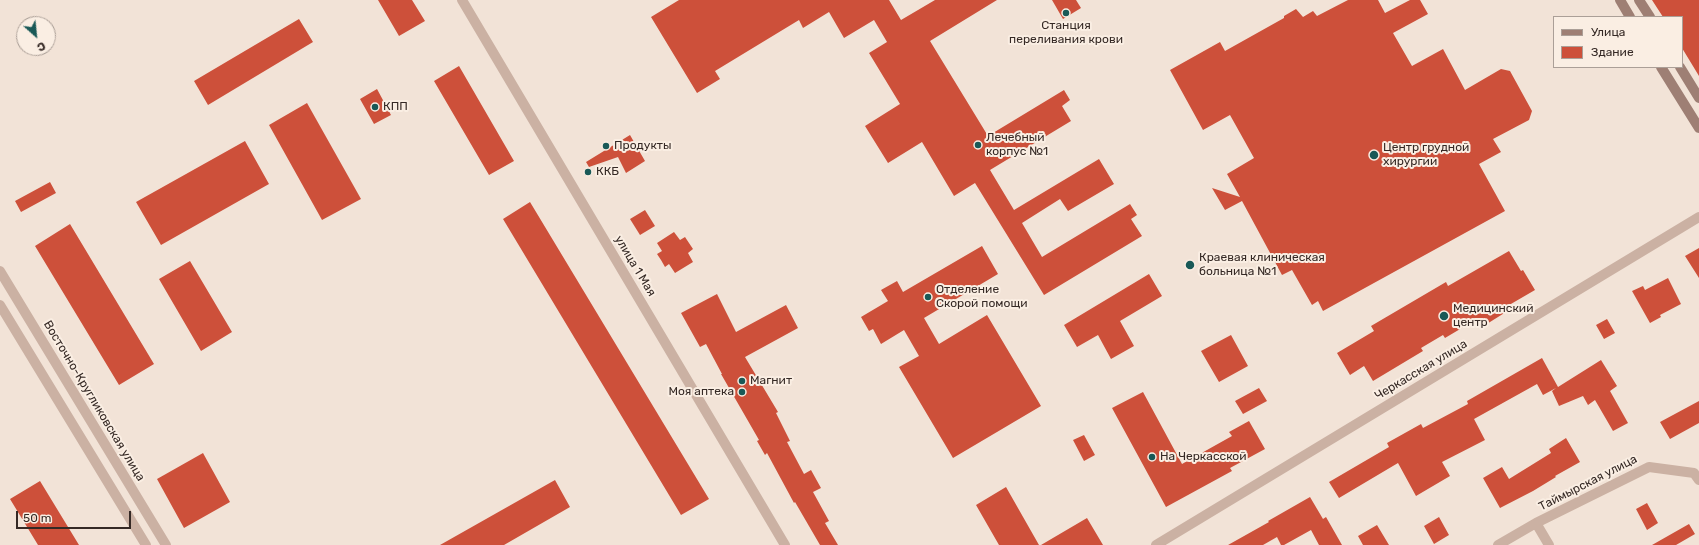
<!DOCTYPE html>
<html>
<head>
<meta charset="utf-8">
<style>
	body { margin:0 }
	#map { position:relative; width:1699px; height:545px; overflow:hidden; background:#f2e3d7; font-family:Rubik,sans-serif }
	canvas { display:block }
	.legend { position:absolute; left:1553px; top:16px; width:130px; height:52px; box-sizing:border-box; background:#faeee3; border:1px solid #ab9f97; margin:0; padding:5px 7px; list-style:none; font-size:12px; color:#352925 }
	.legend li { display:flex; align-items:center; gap:8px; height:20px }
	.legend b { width:20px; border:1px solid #ab9f97 }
	.north { position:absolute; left:16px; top:16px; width:40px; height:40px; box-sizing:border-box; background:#faeee3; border:1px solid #ab9f97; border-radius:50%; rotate:153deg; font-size:11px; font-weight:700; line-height:16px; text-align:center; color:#352925 }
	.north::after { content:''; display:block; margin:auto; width:14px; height:18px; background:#195957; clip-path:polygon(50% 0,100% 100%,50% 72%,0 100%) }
	.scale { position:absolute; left:16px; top:511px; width:115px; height:18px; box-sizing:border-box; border:2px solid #352925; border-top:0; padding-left:5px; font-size:12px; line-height:14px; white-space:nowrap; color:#352925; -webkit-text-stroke:3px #faeee3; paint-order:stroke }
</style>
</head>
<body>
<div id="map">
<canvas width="1699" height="545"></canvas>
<ul class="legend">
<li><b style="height:5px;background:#9e7f74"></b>Улица</li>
<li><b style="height:11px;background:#cd503a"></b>Здание</li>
</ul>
<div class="north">С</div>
<div class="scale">50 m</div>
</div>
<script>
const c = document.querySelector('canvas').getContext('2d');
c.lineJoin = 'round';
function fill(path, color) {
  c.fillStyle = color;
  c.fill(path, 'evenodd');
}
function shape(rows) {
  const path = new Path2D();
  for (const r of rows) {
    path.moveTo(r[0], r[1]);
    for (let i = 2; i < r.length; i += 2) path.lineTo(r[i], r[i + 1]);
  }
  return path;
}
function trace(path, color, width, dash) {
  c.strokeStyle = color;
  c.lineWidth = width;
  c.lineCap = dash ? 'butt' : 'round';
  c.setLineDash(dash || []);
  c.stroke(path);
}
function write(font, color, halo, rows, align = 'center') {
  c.font = font + ' Rubik,sans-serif';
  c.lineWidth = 4;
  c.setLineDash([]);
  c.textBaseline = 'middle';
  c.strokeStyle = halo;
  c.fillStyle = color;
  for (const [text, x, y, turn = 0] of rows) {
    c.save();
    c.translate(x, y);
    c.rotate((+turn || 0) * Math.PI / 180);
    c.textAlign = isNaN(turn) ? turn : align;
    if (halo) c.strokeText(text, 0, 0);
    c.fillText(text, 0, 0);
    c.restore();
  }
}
fill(shape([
	[378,0,412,0,425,21,399,36],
	[679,0,889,0,901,20,935,0,997,0,930,41,988,136,1064,90,1070,100,1062,106,1071,121,990,170,1014,210,1099,159,1114,184,1068,211,1060,199,1022,223,1042,257,1130,204,1137,215,1131,219,1142,236,1044,295,975,183,954,196,922,142,888,163,865,126,900,104,869,53,887,42,874,20,844,38,829,12,803,28,799,20,715,71,720,79,697,93,651,17],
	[1052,0,1076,0,1081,8,1063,19],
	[1348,0,1378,0,1385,13,1410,0,1420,0,1428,14,1393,33,1412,66,1443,49,1465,90,1501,69,1510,71,1532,111,1529,120,1493,139,1501,152,1479,164,1505,211,1323,311,1318,301,1312,305,1292,270,1282,275,1242,201,1225,210,1212,188,1240,197,1227,174,1254,158,1230,115,1203,130,1170,70,1220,42,1225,51,1284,18,1284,16,1296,9,1303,17,1313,11,1317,16],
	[1652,0,1699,0,1699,76,1682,48,1682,17,1663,17],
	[299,19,313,42,208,105,194,81],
	[459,66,514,161,489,175,434,81],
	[377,89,391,115,374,124,360,99],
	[307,103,361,199,322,220,269,125],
	[630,135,645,161,626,173,618,157,589,167,586,162],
	[245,141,269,184,161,245,136,202],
	[50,182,56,193,21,212,15,201],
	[530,202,709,499,681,515,503,219],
	[645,210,655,226,640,235,630,219],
	[70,224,154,364,119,385,35,246],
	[674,232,680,240,685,237,693,249,688,253,693,262,675,273,669,264,665,267,661,260,657,254,662,251,657,243],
	[982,246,998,274,924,318,939,344,987,315,1041,406,953,458,899,367,919,356,904,330,881,344,873,329,869,331,861,317,888,301,881,290,897,281,903,292],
	[1699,248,1699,278,1685,256],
	[1509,251,1521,271,1523,270,1535,290,1504,308,1506,312,1482,327,1477,319,1445,338,1443,335,1421,348,1423,351,1373,381,1364,366,1350,375,1337,353,1374,331,1371,326,1446,282,1448,286],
	[190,261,232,332,201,351,159,279],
	[1149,274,1162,296,1120,321,1134,346,1111,359,1098,335,1077,347,1064,325],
	[1668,278,1681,304,1660,315,1661,317,1650,323,1632,291,1643,286,1645,290],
	[717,294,736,332,786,305,798,328,745,357,778,412,776,413,790,441,787,442,804,474,811,470,821,488,813,492,829,521,825,523,838,545,820,545,795,502,794,503,767,453,765,455,757,441,759,440,721,374,722,374,706,344,700,347,681,313],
	[1607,319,1615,333,1604,339,1596,325],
	[1231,335,1248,366,1219,382,1201,351],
	[1542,358,1558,387,1601,360,1617,386,1610,391,1628,423,1613,431,1595,400,1588,405,1583,396,1559,406,1552,391,1556,388,1543,395,1537,384,1474,419,1485,440,1442,462,1450,476,1416,496,1398,463,1339,498,1329,482,1389,447,1387,443,1421,424,1423,428,1468,404,1467,401],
	[1259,388,1267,401,1243,414,1235,401],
	[1143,392,1182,464,1232,436,1229,432,1249,421,1265,449,1230,468,1232,471,1166,507,1112,408],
	[1699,401,1699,423,1670,439,1660,422],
	[1084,435,1095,455,1084,461,1073,440],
	[1566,438,1580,462,1555,476,1556,477,1533,491,1500,508,1483,478,1502,467,1509,479,1551,453,1549,449],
	[203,453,230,502,184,528,157,479],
	[555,480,570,507,504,545,440,545],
	[40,481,79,545,38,545,10,499],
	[1006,487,1039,545,999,545,976,505],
	[1310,497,1323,519,1326,517,1342,545,1319,545,1311,530,1284,545,1281,545,1277,537,1263,545,1228,545,1269,522,1268,521],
	[1647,503,1658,523,1647,530,1636,509],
	[1439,517,1449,535,1434,544,1424,526],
	[1087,518,1103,545,1041,545],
	[1689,524,1695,534,1676,545,1652,545],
	[1377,525,1389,545,1363,545,1358,536]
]), '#cd503a');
trace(shape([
	[1536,523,1549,545],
	[1498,545,1536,523,1649,467,1694,473,1699,480]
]), '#cbb1a3', 10);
trace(shape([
	[462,0,785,545],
	[0,271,166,545],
	[0,305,146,545],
	[1156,545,1699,217]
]), '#cbb1a3', 10);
trace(shape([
	[1620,0,1630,17],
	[1639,0,1650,17],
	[1661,67,1699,128],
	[1680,67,1699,98]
]), '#9e7f74', 10);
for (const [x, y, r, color] of [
	[1066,13,4,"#195957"],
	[375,107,4,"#195957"],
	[978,145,4,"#195957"],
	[606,146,4,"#195957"],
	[1374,155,5,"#195957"],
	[588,172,4,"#195957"],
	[1190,265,5,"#195957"],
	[928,297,4,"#195957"],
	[1444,316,5,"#195957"],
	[742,381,4,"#195957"],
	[742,392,4,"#195957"],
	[1152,457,4,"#195957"]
]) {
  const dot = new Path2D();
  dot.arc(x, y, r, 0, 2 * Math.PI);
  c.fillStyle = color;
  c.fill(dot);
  trace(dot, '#faeee3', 1.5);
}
write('12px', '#352925', '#faeee3', [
	["Станция",1066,26,"center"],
	["переливания крови",1066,40,"center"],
	["КПП",383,107],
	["Лечебный",986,138],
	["корпус №1",986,152],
	["Продукты",614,146],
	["Центр грудной",1383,148],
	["хирургии",1383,162],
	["ККБ",596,172],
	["Краевая клиническая",1199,258],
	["больница №1",1199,272],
	["Отделение",936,290],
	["Скорой помощи",936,304],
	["Медицинский",1453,309],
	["центр",1453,323],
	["Магнит",750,381],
	["Моя аптека",734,392,"right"],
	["На Черкасской",1160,457]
], 'left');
write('12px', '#352925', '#faeee3', [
	["улица 1 Мая",635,266,59],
	["Черкасская улица",1421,370,-31],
	["Восточно-Кругликовская улица",94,401,59],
	["Таймырская улица",1588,483,-27]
]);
</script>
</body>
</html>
